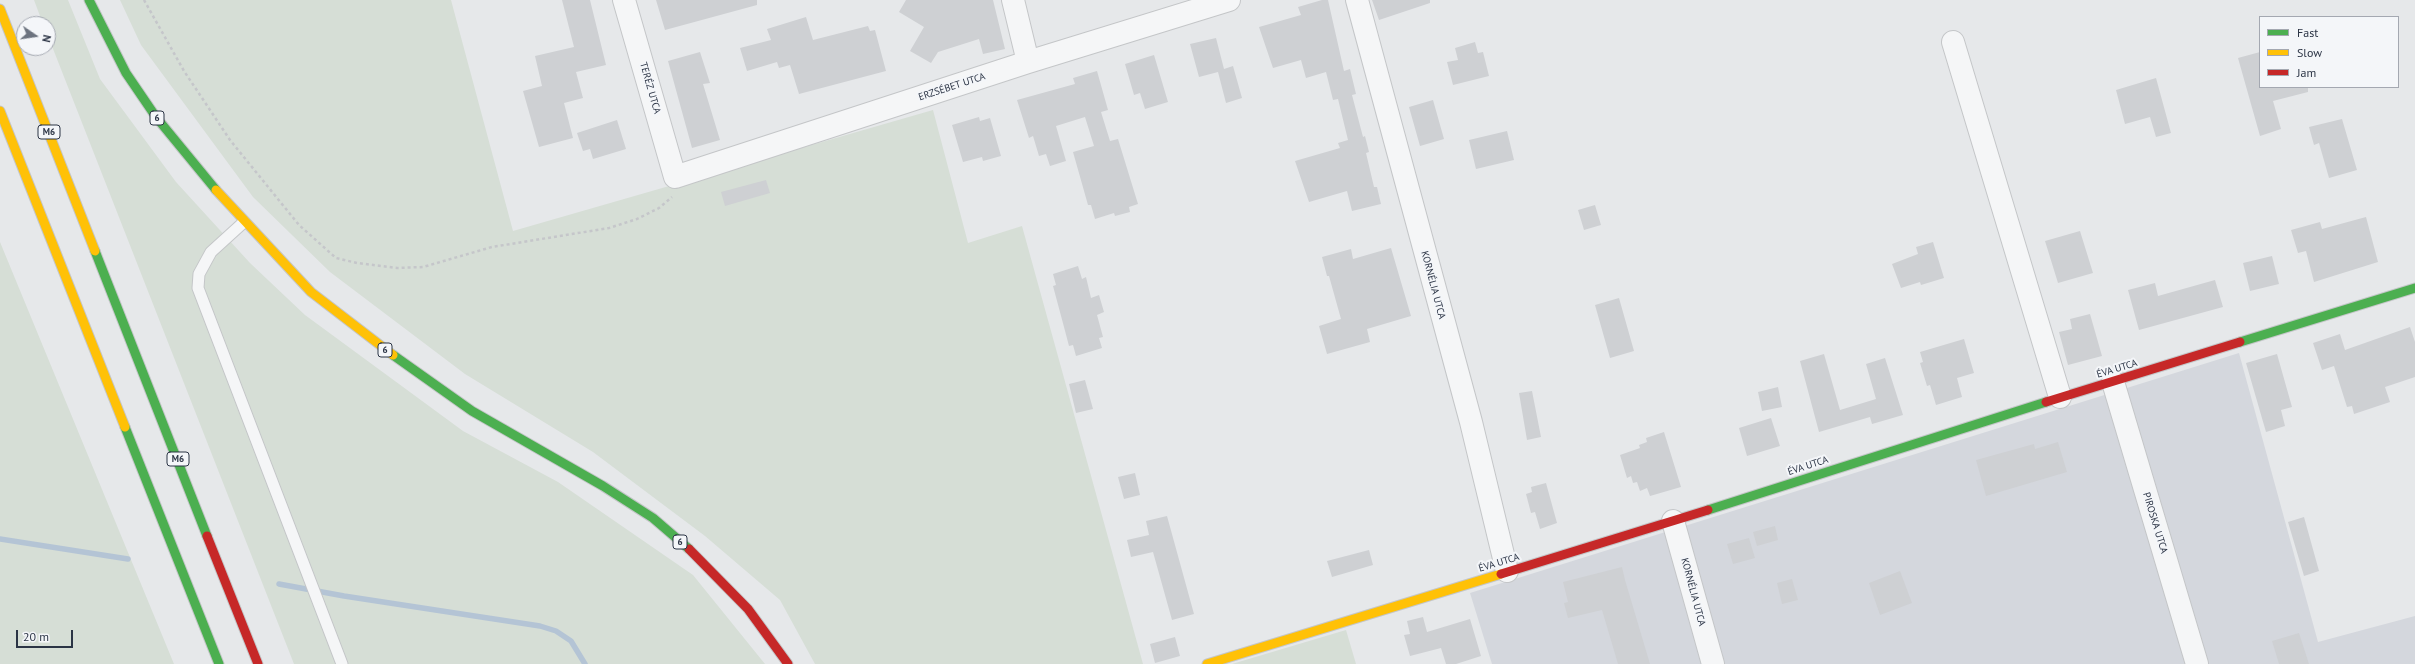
<!DOCTYPE html>
<html>
<head>
<meta charset="utf-8">
<style>
	body { margin:0 }
	#map { position:relative; width:2415px; height:664px; overflow:hidden; background:#e6e8ea; font-family:"PT Sans",sans-serif }
	canvas { display:block }
	.legend { position:absolute; left:2259px; top:16px; width:140px; height:72px; box-sizing:border-box; background:#f4f6f9; border:1px solid #a4a8b1; margin:0; padding:5px 7px; list-style:none; font-size:12px; color:#2b3445 }
	.legend li { display:flex; align-items:center; gap:8px; height:20px }
	.legend b { width:20px; border:1px solid #a4a8b1 }
	.north { position:absolute; left:16px; top:16px; width:40px; height:40px; box-sizing:border-box; background:#f4f6f9; border:1px solid #a4a8b1; border-radius:50%; rotate:103deg; font-size:11px; font-weight:700; line-height:16px; text-align:center; color:#2b3445 }
	.north::after { content:''; display:block; margin:auto; width:14px; height:18px; background:#6c737f; clip-path:polygon(50% 0,100% 100%,50% 72%,0 100%) }
	.scale { position:absolute; left:16px; top:630px; width:57px; height:18px; box-sizing:border-box; border:2px solid #2b3445; border-top:0; padding-left:5px; font-size:12px; line-height:14px; white-space:nowrap; color:#2b3445; -webkit-text-stroke:3px #f4f6f9; paint-order:stroke }
</style>
</head>
<body>
<div id="map">
<canvas width="2415" height="664"></canvas>
<ul class="legend">
<li><b style="height:5px;background:#4caf50"></b>Fast</li>
<li><b style="height:5px;background:#ffc107"></b>Slow</li>
<li><b style="height:5px;background:#c62828"></b>Jam</li>
</ul>
<div class="north">N</div>
<div class="scale">20 m</div>
</div>
<script>
const c = document.querySelector('canvas').getContext('2d');
c.lineJoin = 'round';
function fill(path, color) {
  c.fillStyle = color;
  c.fill(path, 'evenodd');
}
function shape(rows) {
  const path = new Path2D();
  for (const r of rows) {
    path.moveTo(r[0], r[1]);
    for (let i = 2; i < r.length; i += 2) path.lineTo(r[i], r[i + 1]);
  }
  return path;
}
function trace(path, color, width, dash) {
  c.strokeStyle = color;
  c.lineWidth = width;
  c.lineCap = dash ? 'butt' : 'round';
  c.setLineDash(dash || []);
  c.stroke(path);
}
function write(font, color, halo, rows, align = 'center') {
  c.font = font + ' "PT Sans",sans-serif';
  c.lineWidth = 4;
  c.setLineDash([]);
  c.textBaseline = 'middle';
  c.strokeStyle = halo;
  c.fillStyle = color;
  for (const [text, x, y, turn = 0] of rows) {
    c.save();
    c.translate(x, y);
    c.rotate((+turn || 0) * Math.PI / 180);
    c.textAlign = isNaN(turn) ? turn : align;
    if (halo) c.strokeText(text, 0, 0);
    c.fillText(text, 0, 0);
    c.restore();
  }
}
fill(shape([
	[2239,353,2318,642,2415,616,2415,664,1492,664,1470,593]
]), '#d4d7dd');
fill(shape([
	[34,0,68,0,100,79,176,182,250,263,305,315,463,431,558,482,693,575,765,664,294,664,48,36,48,24,43,24],
	[120,0,451,0,513,231,933,110,968,243,1022,226,1143,664,815,664,780,600,705,536,593,452,465,374,330,272,253,197,141,45],
	[0,242,174,664,0,664],
	[1346,630,1356,664,1232,664]
]), '#d6ded6');
trace(shape([
	[0,539,128,559],
	[279,584,344,596,540,626,556,631,571,641,585,664]
]), '#b4c4d5', 5.5);
fill(shape([
	[562,0,590,0,606,65,576,72,583,98,564,103,573,138,539,147,523,91,542,86,535,56,574,47],
	[656,0,757,0,757,5,665,30],
	[906,0,993,0,1005,49,983,54,979,39,938,52,931,63,910,51,924,27,899,12],
	[1322,0,1328,0,1344,71,1350,69,1356,94,1352,95,1363,137,1365,136,1369,152,1366,153,1374,187,1377,187,1381,204,1352,211,1347,191,1309,202,1295,161,1340,148,1338,143,1348,140,1338,99,1333,100,1326,72,1306,78,1301,60,1273,68,1259,27,1301,15,1298,7],
	[1372,0,1430,0,1430,3,1379,20],
	[806,17,813,40,868,26,870,31,875,30,886,71,799,94,790,65,779,68,777,62,747,71,740,48,771,40,767,29],
	[1216,38,1224,69,1233,66,1242,98,1226,103,1218,72,1199,77,1190,44],
	[1475,42,1478,53,1483,52,1489,76,1453,85,1447,62,1458,60,1455,48],
	[700,52,710,83,703,84,720,140,692,148,668,61],
	[2260,52,2260,87,2308,87,2308,92,2273,101,2281,129,2260,136,2238,58],
	[1154,55,1168,102,1145,109,1140,93,1134,95,1125,64],
	[1097,71,1108,110,1101,112,1110,141,1118,139,1138,204,1129,207,1130,212,1115,216,1114,213,1095,219,1091,205,1088,205,1073,152,1094,146,1085,117,1056,126,1066,161,1050,166,1046,154,1039,156,1033,136,1029,138,1017,100,1075,84,1073,78],
	[2156,78,2171,133,2156,137,2150,117,2125,124,2116,90],
	[1433,100,1444,139,1420,146,1409,107],
	[979,117,980,121,990,118,1001,156,983,161,982,157,963,162,952,125],
	[2342,119,2357,170,2329,178,2319,143,2314,145,2309,127],
	[617,120,626,149,593,159,590,149,583,151,577,133],
	[1507,131,1514,160,1476,169,1469,140],
	[766,180,770,193,725,206,721,192],
	[1595,205,1601,225,1584,230,1578,210],
	[2366,217,2378,262,2314,282,2306,251,2298,253,2291,230,2320,222,2322,229],
	[2080,231,2093,273,2058,283,2045,241],
	[1933,242,1944,278,1921,285,1920,282,1901,288,1892,264,1918,254,1916,247],
	[1391,248,1411,316,1367,329,1370,342,1327,354,1319,326,1341,319,1329,276,1327,276,1322,257,1351,249,1353,259],
	[2272,256,2279,284,2250,291,2243,263],
	[1078,266,1082,279,1086,277,1091,298,1099,295,1104,312,1097,315,1103,337,1099,338,1102,348,1076,356,1073,345,1069,346,1064,327,1053,286,1056,285,1053,274],
	[2215,280,2223,307,2139,330,2128,290,2155,283,2158,296],
	[1619,298,1634,351,1610,358,1595,305],
	[2090,314,2102,356,2068,365,2059,332,2072,329,2070,319],
	[2410,327,2415,342,2415,377,2385,387,2390,402,2354,414,2352,406,2347,407,2334,366,2322,370,2313,343,2340,334,2345,350],
	[1964,339,1974,373,1957,378,1962,397,1936,405,1930,385,1927,386,1920,363,1923,362,1920,352],
	[1824,354,1840,410,1876,399,1866,364,1885,358,1903,415,1872,424,1870,417,1819,432,1800,361],
	[2277,354,2292,407,2281,410,2285,426,2266,432,2246,363],
	[1085,380,1093,409,1076,413,1069,384],
	[1778,387,1782,407,1762,411,1758,392],
	[1532,391,1541,437,1527,440,1519,393],
	[1771,418,1780,446,1747,456,1739,428],
	[1664,432,1681,487,1650,496,1647,488,1640,491,1637,482,1633,483,1631,476,1627,478,1620,455,1640,448,1639,445,1647,442,1646,438],
	[2058,442,2067,472,1986,496,1976,460,2034,444,2035,449],
	[1135,473,1140,495,1124,499,1118,477],
	[1546,483,1557,523,1540,529,1535,512,1531,513,1526,494,1532,492,1531,487],
	[1167,516,1194,614,1172,620,1153,552,1131,557,1127,540,1149,535,1146,521],
	[2304,517,2319,571,2304,576,2288,522],
	[1775,526,1778,540,1757,546,1753,532],
	[1749,538,1755,558,1733,564,1727,544],
	[1369,550,1373,565,1332,577,1327,561],
	[1622,567,1625,580,1650,664,1618,664,1602,610,1568,618,1564,603,1568,602,1563,582],
	[1900,571,1912,603,1880,615,1869,583],
	[1792,579,1798,600,1782,604,1777,583],
	[1423,617,1427,632,1470,619,1481,656,1456,664,1446,664,1441,648,1410,656,1404,635,1410,634,1407,621],
	[2299,633,2309,664,2279,664,2272,641],
	[1175,637,1180,656,1155,663,1150,644]
]), '#ced0d3');
const lane = shape([
	[244,222,211,252,199,274,198,288,342,664]
]);
const street = shape([
	[624,0,675,177,1028,62,1229,0],
	[1013,0,1028,62],
	[1357,0,1471,422,1507,571],
	[1953,42,2060,397],
	[2113,382,2197,664],
	[1673,521,1713,664]
]);
const fast = shape([
	[89,0,126,73,156,117,216,190],
	[95,251,207,536],
	[2240,342,2415,288],
	[393,355,472,411,603,486,653,518,689,549],
	[125,427,219,664],
	[1708,510,2046,402]
]);
const slow = shape([
	[0,9,95,251],
	[0,111,125,427],
	[216,190,311,292,393,355],
	[1207,664,1501,574]
]);
const jam = shape([
	[2046,402,2240,342],
	[207,536,258,664],
	[689,549,748,609,788,664],
	[1501,574,1708,510]
]);
trace(lane, '#c4c6c8', 13);
trace(street, '#c4c6c8', 24);
trace(fast, '#c4c6c8', 11);
trace(slow, '#c4c6c8', 11);
trace(jam, '#c4c6c8', 11);
trace(shape([
	[144,0,184,71,230,140,299,225,336,258,357,263,397,268,423,267,492,247,609,228,637,219,659,208,672,197]
]), '#c5c6ca', 2.5, [3, 3]);
trace(lane, '#f5f6f7', 11);
trace(street, '#f5f6f7', 22);
trace(fast, '#4caf50', 9);
trace(slow, '#ffc107', 9);
trace(jam, '#c62828', 9);
for (const [x, y, w] of [
	[157,118,14],
	[49,132,22],
	[385,350,14],
	[178,459,22],
	[680,542,14]
]) {
  const box = new Path2D();
  box.roundRect(x - w / 2, y - 7, w, 14, 3);
  c.fillStyle = '#f4f6f9';
  c.fill(box);
  trace(box, '#2b3445', 1);
}
write('bold 9px', '#2b3445', null, [
	["6",157,118],
	["M6",49,132],
	["6",385,350],
	["M6",178,459],
	["6",680,542]
]);
write('10px', '#2b3445', '#f4f6f9', [
	["ERZSÉBET UTCA",952,87,-18],
	["TERÉZ UTCA",650,88,74],
	["KORNÉLIA UTCA",1433,285,75],
	["ÉVA UTCA",2117,369,-17],
	["ÉVA UTCA",1808,466,-18],
	["PIROSKA UTCA",2155,523,73],
	["ÉVA UTCA",1499,563,-17],
	["KORNÉLIA UTCA",1693,592,75]
]);
</script>
</body>
</html>
